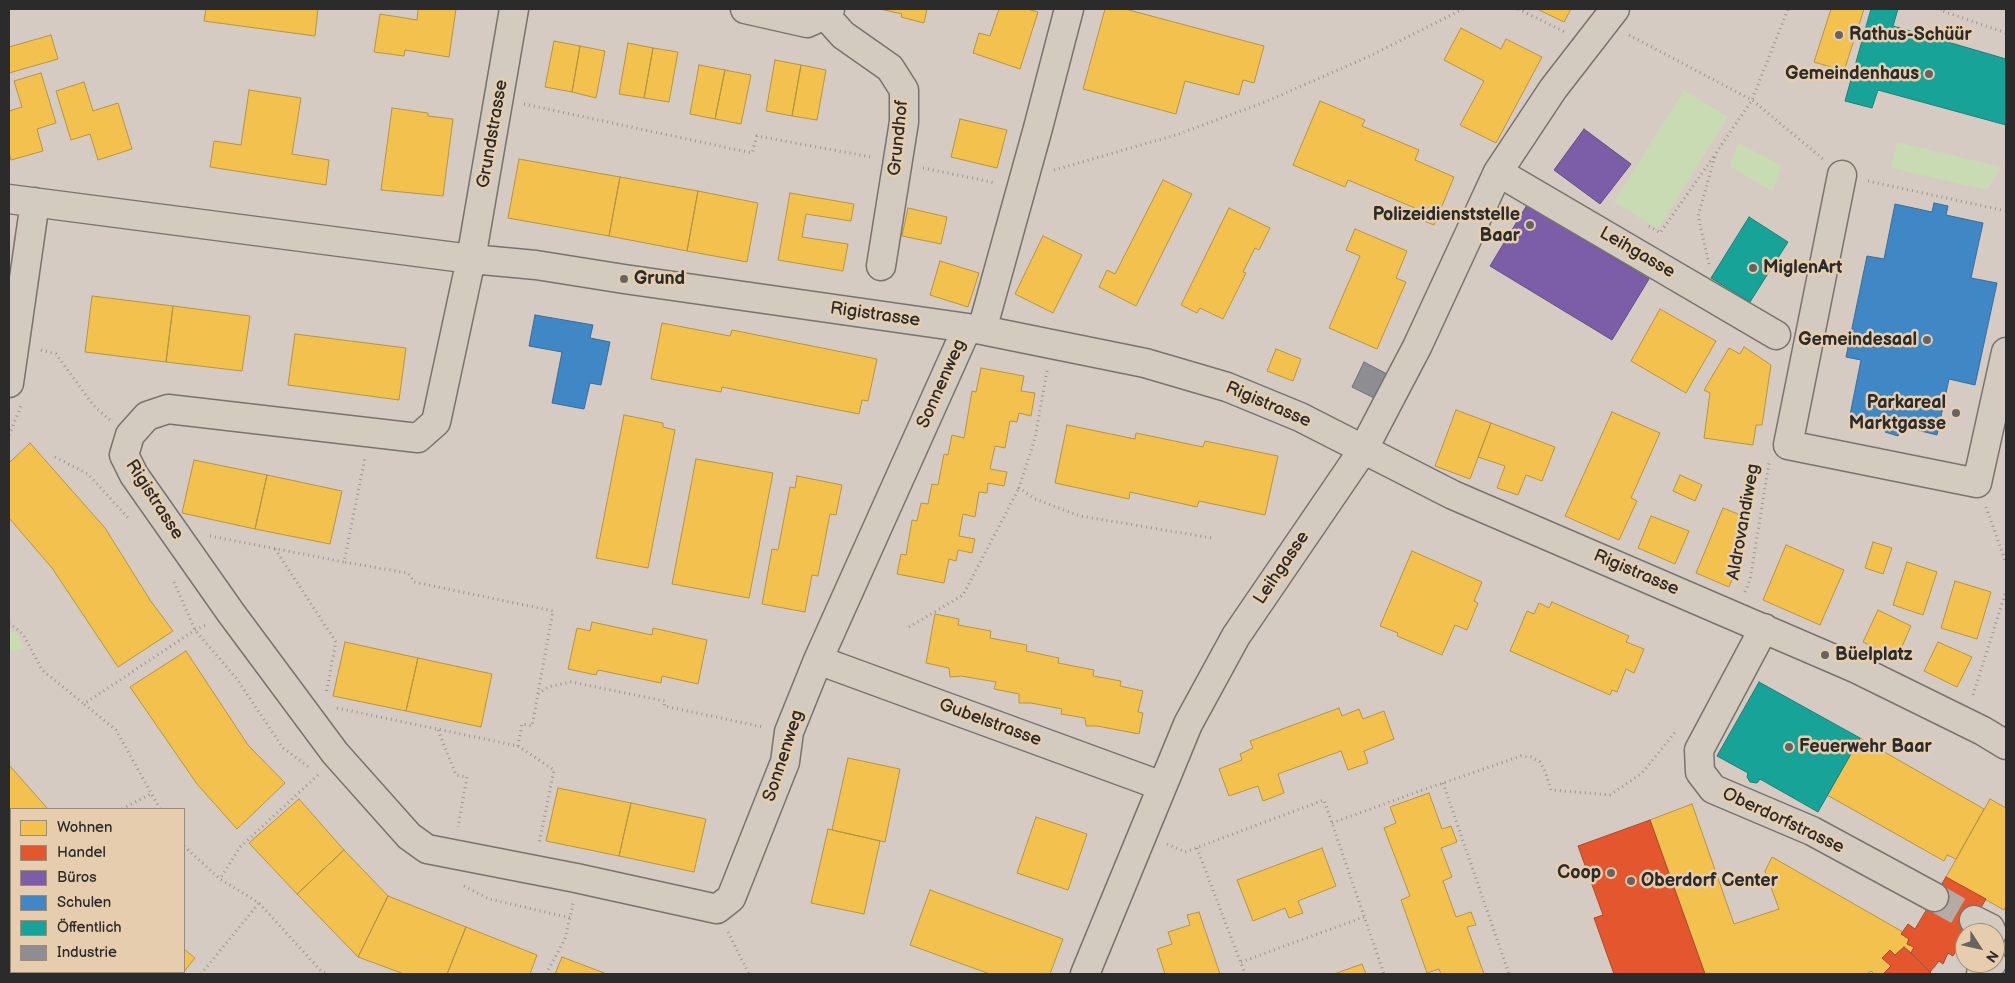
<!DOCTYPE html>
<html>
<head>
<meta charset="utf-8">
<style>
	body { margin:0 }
	#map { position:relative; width:2015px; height:983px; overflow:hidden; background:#d6cbc3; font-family:"Balsamiq Sans",sans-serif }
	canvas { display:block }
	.frame { position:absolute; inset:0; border:10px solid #2b2b2b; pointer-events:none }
	.legend { position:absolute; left:10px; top:808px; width:175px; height:165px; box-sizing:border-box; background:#e6cdae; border:1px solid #9b8c7a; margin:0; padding:6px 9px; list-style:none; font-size:15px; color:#2b2b2b }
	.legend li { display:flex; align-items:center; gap:10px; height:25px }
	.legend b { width:25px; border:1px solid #9b8c7a }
	.north { position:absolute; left:1955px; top:923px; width:50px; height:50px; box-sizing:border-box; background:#e6cdae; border:1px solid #9b8c7a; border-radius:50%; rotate:125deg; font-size:14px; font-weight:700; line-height:20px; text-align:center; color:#2b2b2b }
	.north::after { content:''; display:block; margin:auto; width:18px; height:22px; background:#676360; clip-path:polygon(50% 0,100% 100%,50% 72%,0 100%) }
</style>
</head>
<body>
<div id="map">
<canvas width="2015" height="983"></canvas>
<div class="frame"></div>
<ul class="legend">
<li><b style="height:14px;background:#f2c14e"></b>Wohnen</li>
<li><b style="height:14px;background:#e4572e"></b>Handel</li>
<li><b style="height:14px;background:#7b5ea7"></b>Büros</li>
<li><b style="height:14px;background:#3f88c5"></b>Schulen</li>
<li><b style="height:14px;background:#17a398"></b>Öffentlich</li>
<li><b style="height:14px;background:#8d8d92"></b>Industrie</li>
</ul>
<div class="north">N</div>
</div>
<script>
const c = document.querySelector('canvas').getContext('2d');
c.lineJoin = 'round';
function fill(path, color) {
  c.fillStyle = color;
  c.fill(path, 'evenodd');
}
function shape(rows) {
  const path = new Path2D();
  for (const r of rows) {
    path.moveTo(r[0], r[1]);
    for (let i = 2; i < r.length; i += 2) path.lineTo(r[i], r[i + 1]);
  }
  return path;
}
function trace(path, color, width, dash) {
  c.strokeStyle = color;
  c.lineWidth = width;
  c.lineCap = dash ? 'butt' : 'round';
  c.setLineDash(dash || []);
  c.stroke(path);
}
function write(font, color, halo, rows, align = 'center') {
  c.font = font + ' "Balsamiq Sans",sans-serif';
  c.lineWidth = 5;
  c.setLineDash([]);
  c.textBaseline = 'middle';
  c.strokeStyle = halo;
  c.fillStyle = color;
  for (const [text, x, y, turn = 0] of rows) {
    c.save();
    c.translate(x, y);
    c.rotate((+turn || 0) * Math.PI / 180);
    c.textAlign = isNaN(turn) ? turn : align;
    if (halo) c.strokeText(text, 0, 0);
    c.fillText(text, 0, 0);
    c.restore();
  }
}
fill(shape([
	[1684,90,1728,117,1658,229,1614,202],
	[1897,142,2001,167,1987,190,1891,168],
	[1738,143,1781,165,1773,192,1730,166],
	[9,628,18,635,24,649,9,652]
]), '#c9dbb2');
const homes = shape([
	[206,9,318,9,315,36,204,21,206,9],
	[418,9,456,9,449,57,405,50,404,56,374,52,380,14,417,20,418,9],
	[880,9,927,9,924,23,901,17,902,14,880,9],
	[999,9,1027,9,1038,12,1020,69,973,53,979,33,990,36,999,9],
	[1105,9,1125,9,1264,46,1254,83,1243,80,1239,95,1185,81,1176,114,1083,89,1105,9],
	[1537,9,1571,9,1564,22,1537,9],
	[1831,9,1864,9,1844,71,1814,62,1831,9],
	[1461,28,1501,49,1506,39,1542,57,1496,143,1460,125,1484,81,1444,60,1461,28],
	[51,35,58,59,9,73,9,47,51,35],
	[554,41,580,46,572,92,545,87,554,41],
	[628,43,653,48,644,98,619,94,628,43],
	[580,46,605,51,596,98,572,92,580,46],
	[653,48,678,52,669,102,644,98,653,48],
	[775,60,801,65,792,116,766,111,775,60],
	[699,65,725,70,715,119,690,114,699,65],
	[801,65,826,70,817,120,792,116,801,65],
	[725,70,751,75,741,124,715,119,725,70],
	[41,73,56,123,37,129,43,151,11,160,9,152,9,111,22,107,14,81,41,73],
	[84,82,93,111,118,103,132,149,98,160,90,134,71,140,56,91,84,82],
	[249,90,301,98,292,154,329,160,326,185,210,167,214,141,241,145,249,90],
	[1320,101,1365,120,1362,126,1419,150,1415,160,1454,177,1434,225,1412,216,1415,208,1348,180,1345,187,1293,165,1320,101],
	[392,108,428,113,428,116,453,119,443,196,381,190,392,108],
	[960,119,1007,130,997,168,951,157,960,119],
	[519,159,620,177,609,236,508,218,519,159],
	[620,177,698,191,687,251,609,236,620,177],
	[1163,180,1192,194,1136,306,1099,287,1107,270,1115,274,1163,180],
	[698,191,758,203,747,262,687,251,698,191],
	[790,193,854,204,851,221,806,214,802,237,848,244,843,271,778,260,790,193],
	[908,208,947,217,941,244,902,236,908,208],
	[1229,208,1270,228,1259,250,1255,248,1243,272,1246,273,1223,319,1200,308,1197,313,1181,305,1229,208],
	[1355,229,1407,251,1396,278,1406,282,1377,349,1329,328,1360,256,1346,250,1355,229],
	[1043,236,1082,255,1053,313,1015,294,1043,236],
	[940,261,979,273,968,307,930,295,940,261],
	[92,296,173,306,166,362,85,352,92,296],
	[173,306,250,316,242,371,166,362,173,306],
	[1660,309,1716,341,1686,393,1631,361,1660,309],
	[662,323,730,336,732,330,877,359,868,401,862,400,859,414,722,387,721,392,651,379,662,323],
	[295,334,406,348,399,400,288,385,295,334],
	[1744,347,1771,365,1762,425,1756,425,1753,445,1704,438,1710,393,1704,390,1729,348,1740,354,1744,347],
	[1276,349,1301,359,1293,381,1267,371,1276,349],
	[981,368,1024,376,1021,391,1035,393,1031,416,1019,413,1017,422,1010,421,1005,448,995,446,990,469,1007,472,1004,486,988,483,987,493,979,492,975,517,963,514,959,536,975,539,972,553,958,550,956,561,949,559,944,583,897,574,901,554,906,555,912,520,917,521,921,503,928,504,932,484,938,485,944,454,948,455,952,435,964,438,972,391,976,392,981,368],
	[1456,410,1491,423,1470,479,1435,466,1456,410],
	[1612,412,1660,433,1631,498,1637,501,1619,540,1565,516,1612,412],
	[624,415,663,423,663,427,675,430,648,568,596,558,624,415],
	[1491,423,1555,447,1542,481,1526,475,1518,495,1497,488,1505,466,1478,457,1491,423],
	[1067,425,1135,439,1136,433,1203,447,1205,441,1278,456,1265,515,1199,501,1197,507,1130,492,1129,499,1055,483,1067,425],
	[30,443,105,528,150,600,173,631,118,667,52,568,9,518,9,463,30,443],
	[696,459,773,473,749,598,672,584,696,459],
	[194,460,267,475,255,529,182,513,194,460],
	[267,475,342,491,330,544,255,529,267,475],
	[1680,475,1702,485,1695,501,1673,491,1680,475],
	[797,476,842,485,836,515,830,514,818,576,812,575,805,612,762,604,772,549,778,550,790,487,795,488,797,476],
	[1723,508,1748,518,1740,559,1729,587,1696,573,1723,508],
	[1651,516,1689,531,1675,564,1638,548,1651,516],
	[1873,542,1892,548,1883,574,1865,568,1873,542],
	[1786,545,1844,570,1820,625,1763,600,1786,545],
	[1412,551,1482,582,1474,601,1478,603,1467,630,1455,625,1442,655,1397,636,1398,633,1380,626,1412,551],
	[1907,562,1937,572,1923,615,1893,605,1907,562],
	[1955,581,1991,592,1977,639,1941,628,1955,581],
	[1552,602,1629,636,1626,642,1644,649,1634,673,1626,669,1617,692,1612,690,1610,695,1510,651,1527,611,1534,614,1539,603,1549,608,1552,602],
	[1878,610,1911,626,1897,658,1863,642,1878,610],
	[935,614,959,619,958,625,991,631,990,638,1027,645,1026,651,1059,658,1058,663,1094,670,1093,676,1121,681,1120,686,1143,691,1138,712,1143,713,1139,734,1097,726,1086,726,1085,718,1061,714,1062,709,1031,703,1019,703,1019,694,994,689,996,682,961,676,950,677,949,668,926,663,935,614],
	[592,622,652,635,653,628,707,640,698,684,662,676,661,683,598,670,596,675,568,669,577,628,590,631,592,622],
	[345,642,418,658,406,711,333,696,345,642],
	[1938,642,1972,657,1957,687,1924,671,1938,642],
	[186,651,248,745,285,783,237,829,197,784,130,687,186,651],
	[418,658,492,674,481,727,406,711,418,658],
	[1339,708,1342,716,1359,709,1363,719,1384,711,1394,739,1364,751,1368,763,1348,770,1341,751,1278,774,1284,793,1263,801,1258,786,1229,796,1219,769,1242,760,1240,754,1253,748,1250,741,1339,708],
	[1860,738,1984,809,1956,859,1947,855,1944,861,1827,795,1860,738],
	[848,758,900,769,885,842,832,830,848,758],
	[9,765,48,809,11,809,11,861,9,859,9,765],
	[558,788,631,803,619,856,546,841,558,788],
	[1429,793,1442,829,1451,826,1457,842,1441,848,1452,877,1443,881,1456,917,1471,912,1476,925,1467,927,1484,974,1441,974,1439,969,1427,973,1401,900,1410,896,1384,828,1396,823,1390,807,1429,793],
	[299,799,344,850,297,894,249,843,299,799],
	[1990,799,2006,808,2006,906,2004,910,1946,877,1990,799],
	[631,803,706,819,694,872,619,856,631,803],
	[1692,804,1734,924,1779,909,1765,871,1772,857,1903,932,1901,934,1909,939,1907,944,1914,947,1911,953,1904,947,1895,955,1890,950,1882,958,1891,966,1883,974,1874,974,1871,971,1867,974,1705,974,1650,820,1692,804],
	[1036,817,1087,834,1068,890,1017,873,1036,817],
	[828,829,880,841,864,914,811,903,828,829],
	[1322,848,1336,886,1298,901,1303,913,1289,918,1285,908,1253,921,1237,880,1322,848],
	[344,850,388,896,358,957,297,894,344,850],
	[930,890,1063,939,1050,974,990,974,910,945,930,890],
	[388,896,466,927,447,974,404,974,358,957,388,896],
	[1199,912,1220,974,1165,974,1157,949,1172,944,1168,932,1190,925,1187,915,1199,912],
	[466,927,537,955,530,974,447,974,466,927],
	[184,949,195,958,182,974,113,974,111,972,184,972,184,949],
	[562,957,607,974,555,974,562,957],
	[1362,964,1366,974,1334,974,1362,964]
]);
fill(homes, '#f2c14e');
trace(homes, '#b69444', 1);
const shops = shape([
	[1650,820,1705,974,1614,974,1594,918,1603,915,1578,846,1650,820],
	[1946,877,1986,899,1953,956,1948,953,1943,964,1939,961,1930,972,1911,953,1914,947,1907,944,1909,939,1901,934,1908,924,1915,929,1946,877],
	[1904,947,1911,953,1932,974,1883,974,1891,966,1882,958,1890,950,1895,955,1904,947]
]);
fill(shops, '#e4572e');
trace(shops, '#ac4a2d', 1);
const offices = shape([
	[1584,129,1631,164,1600,204,1554,170,1584,129],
	[1527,205,1649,279,1612,340,1490,266,1527,205]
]);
fill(offices, '#7b5ea7');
trace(offices, '#634f82', 1);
const schools = shape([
	[1934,203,1948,206,1946,215,1983,223,1971,278,1997,283,1975,385,1949,379,1937,435,1901,426,1898,436,1885,432,1886,423,1850,415,1861,360,1846,357,1867,256,1884,259,1895,204,1932,212,1934,203],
	[535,315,593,325,590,338,610,342,601,385,590,383,584,409,552,403,562,352,529,346,535,315]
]);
fill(schools, '#3f88c5');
trace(schools, '#396c97', 1);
const public = shape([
	[1871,9,1898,9,1893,26,2006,59,2006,125,1878,90,1872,108,1845,101,1871,9],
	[1749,217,1788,242,1750,302,1711,278,1749,217],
	[1759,682,1860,738,1818,812,1760,779,1757,783,1750,782,1747,777,1748,773,1717,756,1759,682]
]);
fill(public, '#17a398');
trace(public, '#1d7f77', 1);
const industry = shape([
	[1364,362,1387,374,1374,398,1352,387,1364,362]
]);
fill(industry, '#8d8d92');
trace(industry, '#707073', 1);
trace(shape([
	[1934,897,1974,920]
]), '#b4aba5', 28, [28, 14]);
const minor = shape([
	[514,9,471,259,436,422,418,438,168,409,147,416,130,435,124,455,134,475,231,613,335,753,409,836,427,849,576,878,717,909,731,898,785,762,789,732,818,660,967,328],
	[745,9,807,23,825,15,830,9],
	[825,15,843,35,890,68,904,90,904,122,881,266],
	[1498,172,1776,335],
	[1842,175,1788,445,1977,483,2006,352],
	[9,199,471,259,536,265,624,279,982,330,1145,363,1227,387,1300,417,1453,495,1857,669,1983,731,2006,745],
	[982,330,1038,128,1069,9],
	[9,383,35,202],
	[1764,628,1699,750,1700,772,1713,789,1812,831,1934,897],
	[818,660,1162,786],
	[1974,920,1990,928,1992,933],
	[25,972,28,974],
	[1085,974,1188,724,1236,636,1363,450,1417,347,1498,172,1553,89,1615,9],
	[1981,974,1992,963]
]);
trace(minor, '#78736f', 31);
trace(shape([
	[1518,9,1565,32],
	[1941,9,1940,10,2006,33],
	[1629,35,1752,100,1823,159],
	[524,104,752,153,757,136,871,157],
	[923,168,996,183],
	[1054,170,1176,135,1265,102,1372,55,1463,9],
	[1868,181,2006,211],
	[1649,226,1660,233,1714,156],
	[1709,264,1698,216,1716,153,1752,100,1788,9],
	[41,350,56,354,94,406,110,420],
	[1047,371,1035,438,1019,488,1035,499,1080,516,1212,538],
	[9,435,21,406],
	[55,457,88,474,130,520],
	[1986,507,2006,563],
	[210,536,344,562,365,458],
	[275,549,336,642,326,694],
	[174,582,195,630,237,679,283,748,310,768],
	[1745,592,1750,580,1769,463],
	[9,623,23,634,42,670,84,704],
	[909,627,963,595,1019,488],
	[538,694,548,687,571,682,665,701,664,706,763,727],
	[1973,695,2006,591],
	[337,708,518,746,522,724,532,726,553,611,414,582,408,573,344,562],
	[438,730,456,775,467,777,458,827],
	[518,746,554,770,539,844],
	[318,775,240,847,220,879,259,903,321,971,328,974],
	[1443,783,1509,974],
	[122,809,151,794],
	[160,809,116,730,84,704,195,630,206,625],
	[1332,823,1417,792,1521,756,1531,757,1540,762,1545,771,1551,790,1610,795,1642,773,1676,731],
	[1167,844,1185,852,1324,800,1384,974],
	[184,846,220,879],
	[1197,848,1245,974],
	[9,883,11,885],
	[464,886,489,899,571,918],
	[728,932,749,974],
	[1241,962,1364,917],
	[74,972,76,974],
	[201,974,259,903],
	[546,974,565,939,573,903]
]), '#9a958e', 3, [1, 4]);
trace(minor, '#d4cbc0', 28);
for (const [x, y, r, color] of [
	[1839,35,5,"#676360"],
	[1929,74,5,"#676360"],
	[1530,225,5,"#676360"],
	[1753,268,5,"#676360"],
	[624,279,5,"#676360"],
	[1927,340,5,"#676360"],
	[1956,413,5,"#676360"],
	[1825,655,5,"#676360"],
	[1789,747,5,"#676360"],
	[1611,873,5,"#676360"],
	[1631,881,5,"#676360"]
]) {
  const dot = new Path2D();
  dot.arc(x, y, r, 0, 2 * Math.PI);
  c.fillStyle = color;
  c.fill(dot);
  trace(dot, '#e6cdae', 2);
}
write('bold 18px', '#2b2b2b', '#e6cdae', [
	["Rathus-Schüür",1849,35],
	["Gemeindenhaus",1919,74,"right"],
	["Polizeidienststelle",1520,215,"right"],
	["Baar",1520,236,"right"],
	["MiglenArt",1763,268],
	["Grund",634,279],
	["Gemeindesaal",1917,340,"right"],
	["Parkareal",1946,403,"right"],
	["Marktgasse",1946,424,"right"],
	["Büelplatz",1835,655],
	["Feuerwehr Baar",1799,747],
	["Coop",1601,873,"right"],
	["Oberdorf Center",1641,881]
], 'left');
write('18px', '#2b2b2b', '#e6cdae', [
	["Grundstrasse",493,134,-80],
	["Grundhof",899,138,-84],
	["Leihgasse",1637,253,30],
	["Rigistrasse",875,315,8],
	["Sonnenweg",942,384,-66],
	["Rigistrasse",1268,405,23],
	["Rigistrasse",154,500,57],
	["Aldrovandiweg",1744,522,-80],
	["Leihgasse",1282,568,-56],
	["Rigistrasse",1636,573,23],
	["Gubelstrasse",990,723,20],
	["Sonnenweg",784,756,-72],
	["Oberdorfstrasse",1783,821,25]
]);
</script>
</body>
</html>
